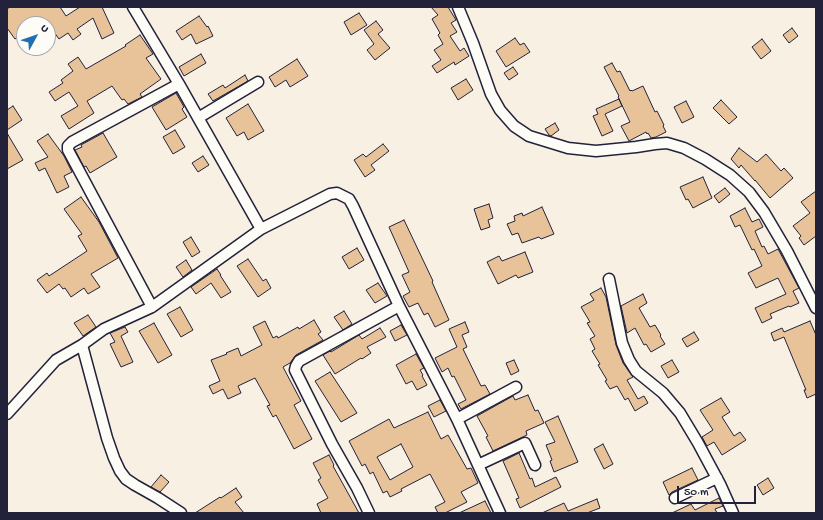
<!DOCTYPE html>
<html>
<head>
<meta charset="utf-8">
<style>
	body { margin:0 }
	#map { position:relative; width:823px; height:520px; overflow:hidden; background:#f9f0e4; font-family:"Gochi Hand",sans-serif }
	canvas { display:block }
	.frame { position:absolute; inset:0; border:8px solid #22223b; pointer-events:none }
	.north { position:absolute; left:16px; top:16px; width:40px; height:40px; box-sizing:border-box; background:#fdfcf7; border:1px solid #a5a5ac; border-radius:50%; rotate:50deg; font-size:11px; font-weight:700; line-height:16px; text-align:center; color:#22223b }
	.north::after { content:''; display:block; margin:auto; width:14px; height:18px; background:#1f6fb2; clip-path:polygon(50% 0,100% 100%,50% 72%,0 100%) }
	.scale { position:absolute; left:677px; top:486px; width:79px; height:18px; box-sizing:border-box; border:2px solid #22223b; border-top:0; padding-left:5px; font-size:12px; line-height:14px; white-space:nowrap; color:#22223b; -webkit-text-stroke:3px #fdfcf7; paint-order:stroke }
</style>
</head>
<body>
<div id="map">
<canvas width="823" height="520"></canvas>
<div class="frame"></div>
<div class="north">U</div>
<div class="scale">50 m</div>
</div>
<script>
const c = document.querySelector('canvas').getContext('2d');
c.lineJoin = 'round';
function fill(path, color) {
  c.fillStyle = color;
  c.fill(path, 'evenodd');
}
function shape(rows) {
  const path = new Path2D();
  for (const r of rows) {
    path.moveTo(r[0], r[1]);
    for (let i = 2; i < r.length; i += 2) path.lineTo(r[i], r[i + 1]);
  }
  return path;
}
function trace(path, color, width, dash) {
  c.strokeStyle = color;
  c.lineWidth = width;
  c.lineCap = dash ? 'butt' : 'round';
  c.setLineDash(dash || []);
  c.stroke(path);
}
const building = shape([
	[10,7,60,7,66,16,80,7,102,7,114,33,102,39,93,18,77,29,81,34,73,40,68,33,59,39,48,24,24,24,24,33,15,39,7,28,7,9,10,7],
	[431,7,448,7,456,20,451,23,457,32,450,36,460,51,464,48,469,56,455,65,454,62,437,73,432,66,441,60,434,50,443,44,438,35,440,33,432,19,438,15,431,7],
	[359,13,367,25,351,35,344,22,359,13],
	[199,16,207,27,208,26,213,36,196,44,191,34,182,40,176,31,199,16],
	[376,21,383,30,378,34,390,48,375,60,367,50,374,44,364,30,376,21],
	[792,28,798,36,789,43,783,35,792,28],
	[140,35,153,54,146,58,161,79,140,94,142,97,128,104,124,99,122,100,112,86,87,101,94,113,69,129,61,116,78,106,69,92,55,101,49,92,63,83,61,80,73,71,68,64,78,57,86,69,126,46,125,45,140,35],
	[515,38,520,45,524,43,530,52,506,67,496,51,515,38],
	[762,39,771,51,761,59,752,47,762,39],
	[201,54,206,63,184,76,179,67,201,54],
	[297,59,308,76,290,87,286,80,275,87,269,77,297,59],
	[612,63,617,72,620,71,630,91,631,90,632,91,643,86,655,112,657,111,664,125,663,126,666,132,656,137,651,138,648,133,647,134,646,132,629,141,621,126,630,122,618,97,619,96,604,67,612,63],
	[513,67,518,74,509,80,504,73,513,67],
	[245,75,248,81,213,101,208,94,223,85,225,88,245,75],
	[466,79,473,90,458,100,451,88,466,79],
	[176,93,184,107,182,109,187,117,166,130,152,107,176,93],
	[619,99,622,106,605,114,613,131,602,136,593,116,598,114,596,109,619,99],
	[721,100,737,117,729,124,713,108,721,100],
	[686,101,694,117,682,123,674,107,686,101],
	[248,104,264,131,248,140,244,132,237,136,226,118,248,104],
	[13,106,22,120,7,130,7,110,13,106],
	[555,123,559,130,551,136,549,135,545,129,555,123],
	[175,130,185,147,173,154,163,137,175,130],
	[7,133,23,160,7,169,7,133],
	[103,133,117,157,90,173,86,166,84,167,75,150,82,147,81,145,103,133],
	[48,134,64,156,72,172,64,176,69,187,57,193,45,168,39,171,35,163,48,157,37,141,48,134],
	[383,144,389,151,371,165,375,170,365,177,354,160,363,154,366,157,383,144],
	[739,148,757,162,766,154,781,171,784,168,793,178,770,198,755,180,755,181,741,165,739,168,731,159,739,148],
	[203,156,209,165,198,172,192,163,203,156],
	[703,177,712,198,693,208,688,199,686,200,680,187,703,177],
	[725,188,730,194,719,203,714,196,725,188],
	[816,191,816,236,804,245,799,238,801,236,793,226,810,213,801,202,816,191],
	[81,197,99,222,118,258,91,274,100,287,88,294,84,288,71,297,65,288,63,289,59,284,47,293,37,280,47,273,49,276,87,251,78,236,82,234,64,209,81,197],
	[489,204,493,218,488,220,490,227,481,230,474,209,489,204],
	[542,207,554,234,541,239,539,237,522,243,518,233,512,235,507,224,515,221,514,216,522,213,523,216,542,207],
	[745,208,752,222,759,219,763,227,755,231,762,247,764,246,768,254,778,249,799,288,793,291,799,303,790,307,789,306,770,314,772,318,762,323,755,308,786,294,778,278,756,288,748,273,762,266,754,249,752,250,740,225,735,227,730,216,745,208],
	[404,220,433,281,432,282,449,320,435,327,428,313,424,315,418,303,409,307,403,296,410,292,402,275,409,272,389,227,404,220],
	[191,237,200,252,192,257,183,242,191,237],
	[357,248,364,260,349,269,342,257,357,248],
	[525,252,533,272,518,278,516,275,498,284,487,262,499,256,502,261,525,252],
	[248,259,263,281,266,279,271,288,258,297,237,266,248,259],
	[186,260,192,270,183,277,176,267,186,260],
	[217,269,221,275,220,275,231,292,221,298,211,283,196,294,191,287,217,269],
	[378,283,387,296,375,303,366,290,378,283],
	[601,288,606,297,616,345,623,363,633,377,627,380,638,399,644,396,648,403,635,411,628,398,625,400,617,386,610,389,605,381,607,380,598,365,600,364,592,351,595,349,590,339,595,336,587,323,590,322,581,307,594,300,590,294,601,288],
	[643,294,647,303,639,308,650,327,655,325,661,335,660,336,665,344,651,352,646,344,644,345,635,328,627,333,621,306,643,294],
	[180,307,193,330,181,337,167,314,180,307],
	[344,311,352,324,343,330,334,317,344,311],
	[88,315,96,327,83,336,74,323,88,315],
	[314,320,321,332,318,334,323,340,296,355,290,363,283,367,301,401,294,405,312,439,294,449,276,415,273,417,267,406,270,405,255,378,238,386,241,393,228,399,223,389,213,394,209,386,220,381,211,360,227,354,226,353,238,348,241,356,262,345,253,327,265,321,273,338,277,336,278,338,298,327,299,329,314,320],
	[810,321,816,335,816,394,807,398,804,390,806,390,784,337,774,341,771,333,782,328,784,332,810,321],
	[465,322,469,332,462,335,467,347,463,349,481,386,485,385,490,394,461,409,458,404,466,400,454,376,452,377,448,368,442,372,435,358,457,347,449,329,465,322],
	[154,323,172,355,158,363,139,331,154,323],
	[401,325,407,335,395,341,390,331,401,325],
	[125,327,128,332,121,336,133,362,121,367,110,344,115,342,110,333,125,327],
	[380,328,386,337,367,347,371,353,362,359,361,358,335,374,323,355,330,351,331,352,359,335,362,339,380,328],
	[694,332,699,340,687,347,682,339,694,332],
	[416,354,424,368,420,370,423,375,422,376,427,385,417,390,412,381,406,384,396,365,416,354],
	[514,360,519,371,511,375,506,363,514,360],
	[672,360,679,372,668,378,661,366,672,360],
	[330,372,357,413,341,422,315,381,330,372],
	[528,395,535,411,538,410,544,423,526,431,527,435,493,451,486,437,488,436,477,416,513,396,515,400,528,395],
	[721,398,730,412,722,417,734,436,740,432,746,440,722,455,714,442,707,446,702,437,713,430,700,410,721,398],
	[440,400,446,411,434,417,428,406,440,400],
	[428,412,441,439,448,435,467,469,471,468,478,483,461,492,467,502,445,513,438,513,435,507,445,502,430,474,401,489,402,491,390,497,387,491,383,493,373,472,370,474,365,464,362,466,349,441,389,419,394,428,428,412],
	[401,444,413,467,390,480,377,457,401,444],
	[558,416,578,462,554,472,550,461,552,460,546,445,555,442,545,422,558,416],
	[603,444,613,464,604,469,594,449,603,444],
	[519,453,530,479,532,478,535,487,556,477,561,487,520,508,516,499,519,498,503,461,519,453],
	[329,455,334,465,333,466,359,513,321,513,317,504,328,498,318,480,321,478,313,463,329,455],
	[692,468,698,480,672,492,669,495,663,482,692,468],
	[161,475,169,482,160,492,151,487,161,475],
	[768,478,774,488,763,495,757,485,768,478],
	[236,488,242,497,235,502,244,513,195,513,220,497,221,498,236,488],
	[719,498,723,506,715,509,717,513,672,513,691,504,695,510,719,498],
	[597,499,600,508,587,513,542,513,564,503,568,511,597,499],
	[485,501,491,513,459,513,485,501]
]);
fill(building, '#e8c299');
trace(building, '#22223b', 1);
const minor = shape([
	[133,7,179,84,261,229],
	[458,7,473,43,491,94,500,110,514,126,529,136,568,148,596,151,636,147,655,144,667,143,684,148,705,159,730,175,749,192,764,212,787,251,816,308],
	[198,118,258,82],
	[609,279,622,343,629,360,636,371,663,393,680,413,698,443,720,484,733,513],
	[152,307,68,150,68,146,72,142,179,84],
	[82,345,107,438,114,458,120,471,126,479,135,485,158,498,181,513],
	[7,414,56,360,82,345,104,329,152,307,261,229,330,194,337,193,349,199,353,206,399,306,457,419,500,513],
	[457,419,516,387],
	[478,465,525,443,535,465],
	[675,498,717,478],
	[369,513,357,488,332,444,295,370,296,366,299,361,399,306]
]);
trace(minor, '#22223b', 13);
trace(minor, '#fdfcf7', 10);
</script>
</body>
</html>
